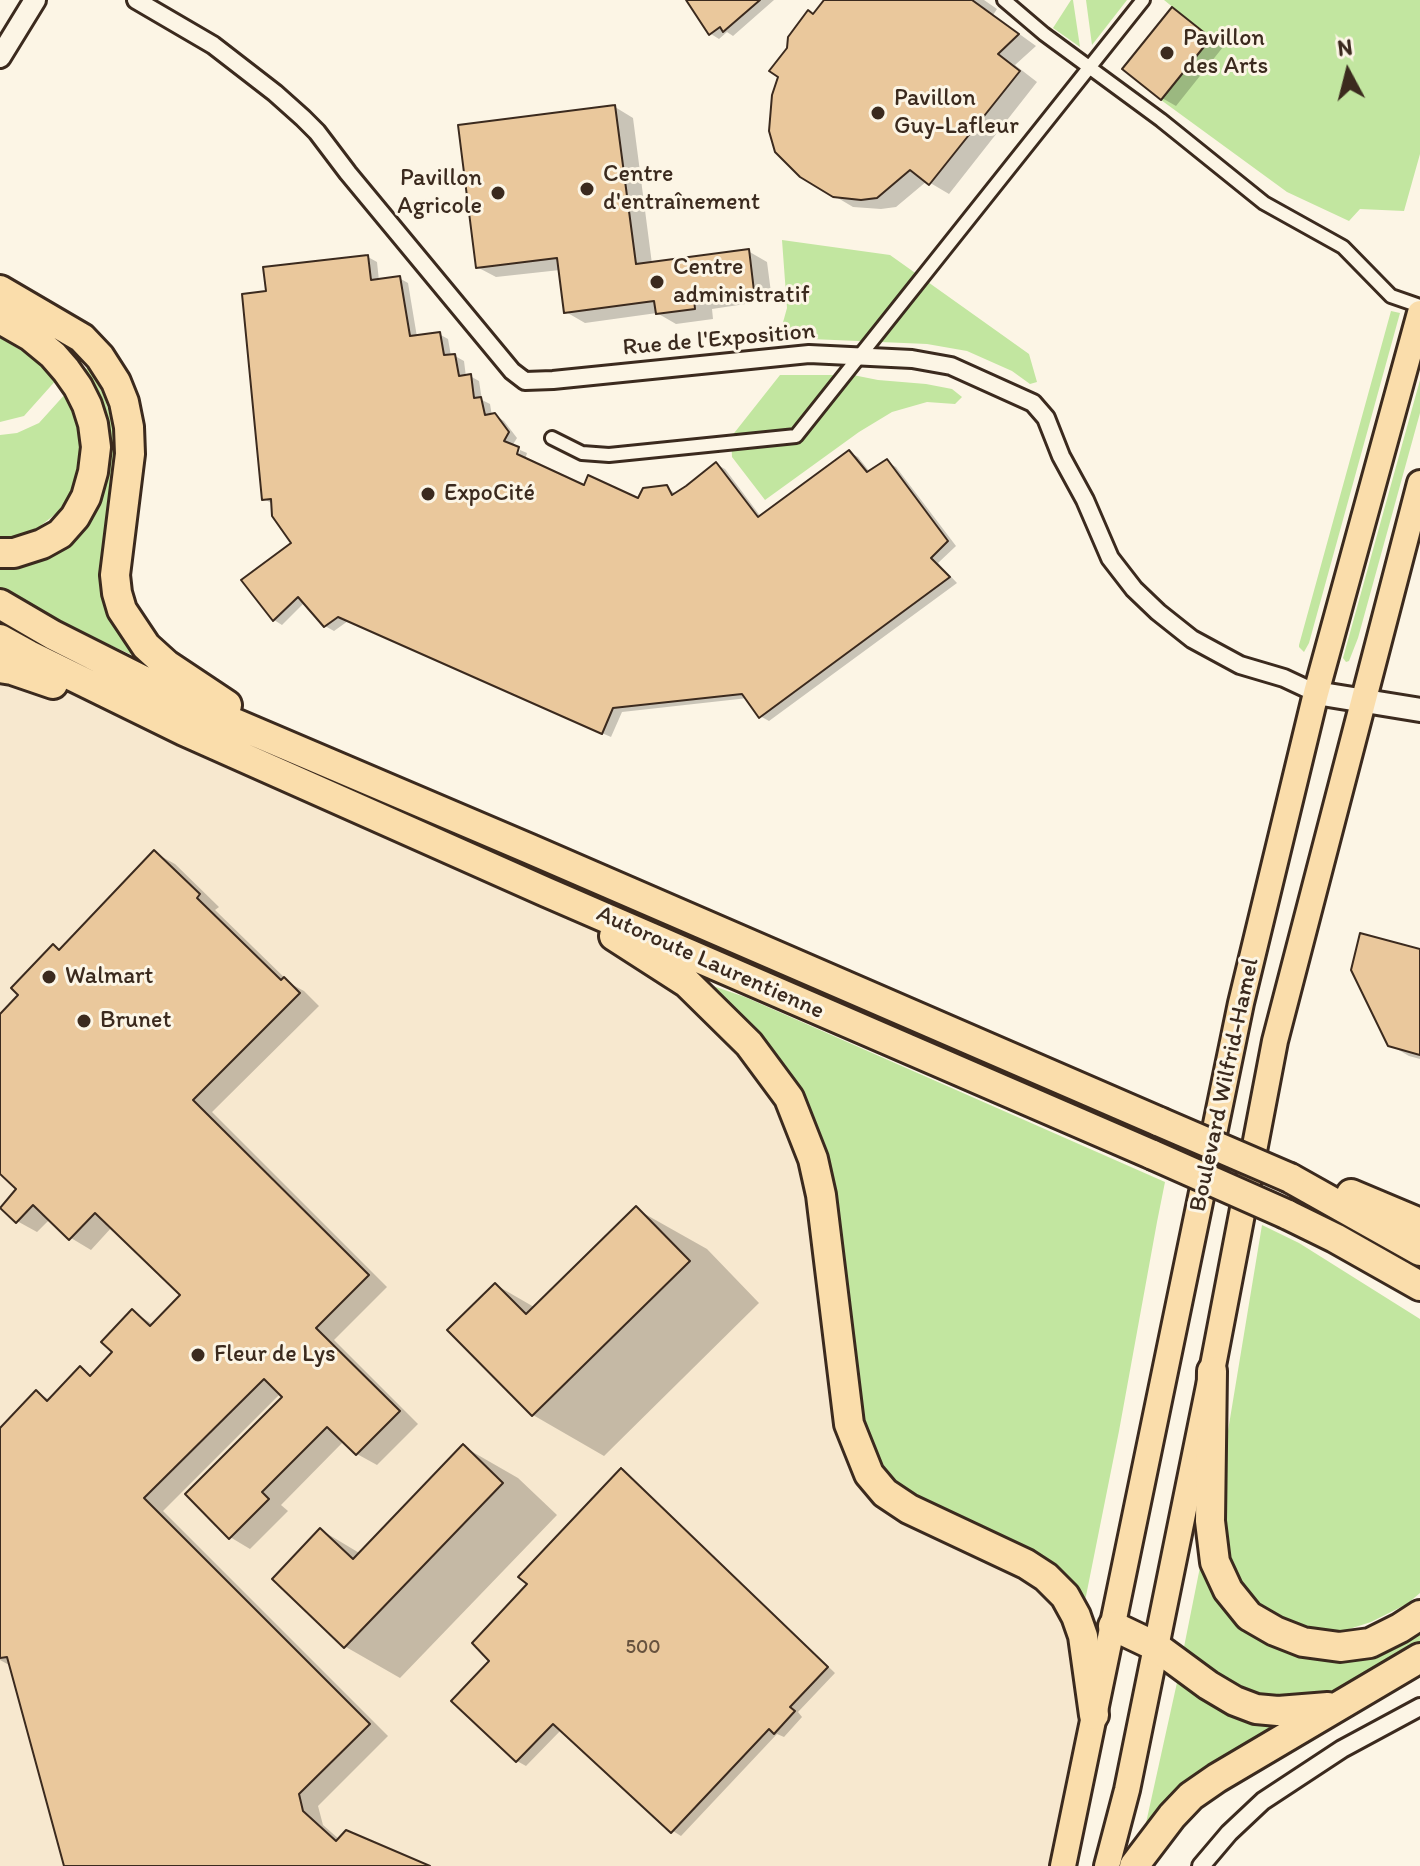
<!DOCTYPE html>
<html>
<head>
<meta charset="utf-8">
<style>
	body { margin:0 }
	#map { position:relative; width:1420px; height:1866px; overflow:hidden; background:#fcf5e5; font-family:Itim,sans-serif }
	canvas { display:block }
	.north { position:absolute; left:1308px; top:32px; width:80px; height:80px; -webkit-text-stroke:6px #fcf5e5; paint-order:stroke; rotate:353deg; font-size:22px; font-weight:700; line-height:32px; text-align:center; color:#3b2a1e }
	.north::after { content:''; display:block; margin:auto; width:28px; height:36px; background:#3b2a1e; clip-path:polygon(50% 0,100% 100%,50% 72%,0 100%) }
</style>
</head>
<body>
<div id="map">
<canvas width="1420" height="1866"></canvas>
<div class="north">N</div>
</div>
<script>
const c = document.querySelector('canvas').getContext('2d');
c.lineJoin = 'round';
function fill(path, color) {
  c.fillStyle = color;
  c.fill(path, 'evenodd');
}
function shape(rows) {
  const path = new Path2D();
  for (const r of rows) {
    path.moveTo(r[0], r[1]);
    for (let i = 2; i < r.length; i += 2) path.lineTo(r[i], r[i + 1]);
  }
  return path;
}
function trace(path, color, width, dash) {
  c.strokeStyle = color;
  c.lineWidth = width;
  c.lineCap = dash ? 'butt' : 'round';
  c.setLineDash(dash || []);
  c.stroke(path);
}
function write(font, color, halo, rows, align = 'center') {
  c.font = font + ' Itim,sans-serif';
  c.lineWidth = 6;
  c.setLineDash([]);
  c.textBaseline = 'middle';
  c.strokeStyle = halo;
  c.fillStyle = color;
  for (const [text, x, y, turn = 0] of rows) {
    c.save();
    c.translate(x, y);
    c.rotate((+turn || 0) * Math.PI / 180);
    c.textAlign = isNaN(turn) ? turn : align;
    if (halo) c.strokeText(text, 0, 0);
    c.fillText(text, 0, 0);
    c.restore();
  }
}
fill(shape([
	[0,668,42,679,546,892,687,983,749,1044,1065,1596,1094,1715,1063,1866,0,1866]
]), '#f7e8cf');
fill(shape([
	[1071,0,1073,0,1080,47,1053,28],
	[1086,0,1127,0,1092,45],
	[1164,0,1420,0,1420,154,1404,211,1360,209,1349,221,1287,192,1161,100,1211,38],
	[782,240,890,255,1029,354,1037,382,1030,384,1012,371,967,351,927,344,788,338,783,334,782,326,787,308],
	[1391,311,1400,313,1309,643,1304,652,1299,647,1299,645],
	[0,338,29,355,58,378,24,416,0,422],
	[88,367,104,396,114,430,134,651,132,655,88,635,0,589,0,562,87,515,82,373],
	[780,375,853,375,878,380,926,384,952,389,962,397,955,404,927,402,892,412,859,432,765,500,732,457,731,437],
	[1420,380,1420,413,1358,638,1349,661,1346,662,1343,658],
	[67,392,79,417,83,441,81,465,73,490,58,512,39,527,19,536,0,540,0,435,17,433,39,423],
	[713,986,745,997,1165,1182,1157,1222,1119,1431,1086,1596,1080,1611,933,1515,889,1481,863,1436,828,1191,709,991],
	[1262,1225,1299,1243,1420,1319,1420,1593,1407,1604,1371,1622,1343,1631,1311,1631,1282,1622,1256,1605,1233,1575,1221,1547,1224,1455],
	[1201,1562,1221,1605,1235,1620,1253,1635,1274,1646,1420,1628,1420,1646,1356,1682,1312,1699,1259,1702,1182,1657],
	[1178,1678,1285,1725,1147,1826,1146,1823]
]), '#c2e6a0');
fill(shape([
	[686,0,774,0,733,36,727,32,719,39,711,34,693,7],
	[826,0,984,0,997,9,993,15,1036,46,1015,65,1037,82,949,194,927,181,896,207,881,209,853,207,801,176,814,16],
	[1173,10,1186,18,1223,47,1176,106,1162,98],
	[615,107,633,118,652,264,748,251,767,262,772,300,712,309,713,319,676,324,657,313,585,323,566,312,560,270,496,277,477,267],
	[368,257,377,262,379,281,399,278,408,283,417,337,439,334,448,339,451,356,455,356,464,361,466,377,470,376,479,381,482,400,490,404,492,416,495,415,504,421,517,438,512,446,517,464,520,450,527,453,525,460,585,488,639,501,666,487,676,494,716,464,725,469,761,517,849,452,858,457,870,472,887,462,896,467,956,546,938,563,957,583,769,721,760,716,748,698,622,712,611,737,348,621,334,631,325,626,305,602,282,625,274,620,294,544,273,504,264,499,268,293],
	[155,853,175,864,219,907,215,910,291,984,304,991,319,1006,212,1112,387,1287,334,1340,418,1424,377,1465,357,1454,344,1441,281,1505,288,1511,250,1549,230,1537,285,1397,281,1393,163,1511,388,1736,318,1806,323,1825,340,1840,425,1866,66,1866,11,1666,0,1660,0,1426,2,1428,36,1392,50,1400,80,1369,92,1376,115,1352,133,1312,154,1325,183,1295,112,1227,91,1250,71,1238,50,1219,37,1232,17,1221,19,1189,0,1172,0,1017,21,995,54,946,61,951],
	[1420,951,1420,1059,1409,1056,1390,1045],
	[636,1209,707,1249,759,1303,604,1456,533,1415,496,1285,534,1307],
	[464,1447,518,1478,557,1515,400,1678,346,1647,274,1578,321,1530,361,1554],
	[622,1471,630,1476,835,1673,798,1712,802,1717,784,1737,777,1734,681,1836,673,1831,562,1729,526,1766,517,1761,454,1701,492,1661,530,1583]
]), '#0003');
const building = shape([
	[686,0,760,0,723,32,720,27,709,35,686,0],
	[824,0,972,0,1019,34,998,54,1020,71,929,185,910,170,877,198,861,200,833,197,800,177,775,152,769,131,772,95,778,77,769,71,787,48,788,37,808,10,813,14,824,0],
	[1172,7,1211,38,1161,100,1122,69,1172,7],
	[615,105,636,264,749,249,754,291,694,299,695,309,656,314,654,301,564,313,557,258,476,268,458,125,615,105],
	[368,255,371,280,400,276,410,336,440,332,444,355,455,354,459,376,471,374,474,398,481,397,485,415,495,413,509,432,504,441,519,447,517,454,584,485,588,475,638,498,643,488,667,485,672,495,686,486,716,462,758,517,849,450,867,472,887,459,948,541,931,558,950,577,759,718,742,694,613,708,602,734,338,617,324,627,298,597,273,621,241,580,291,543,272,516,271,499,262,500,242,294,266,291,263,267,368,255],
	[154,850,200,894,197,898,281,980,284,977,300,993,193,1100,369,1275,316,1328,400,1411,356,1455,327,1427,262,1492,269,1499,229,1539,185,1494,282,1397,264,1379,144,1498,370,1724,299,1794,303,1811,336,1841,346,1830,430,1866,64,1866,7,1657,0,1658,0,1428,36,1390,47,1401,80,1366,90,1376,112,1352,101,1342,132,1309,150,1326,180,1295,95,1213,69,1240,33,1205,16,1223,0,1208,16,1189,0,1174,0,1014,18,995,11,988,53,944,59,950,154,850],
	[1360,933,1420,949,1420,1055,1388,1046,1351,970,1360,933],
	[636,1206,690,1261,532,1416,447,1330,495,1283,526,1314,636,1206],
	[463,1444,503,1483,344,1648,272,1579,320,1528,353,1559,463,1444],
	[621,1468,828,1667,790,1707,795,1711,774,1734,769,1729,671,1833,553,1724,516,1762,451,1701,489,1661,472,1643,527,1584,518,1577,621,1468]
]);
fill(building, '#eac89c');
trace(building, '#3b2a1e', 2);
const pedestrian = shape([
	[1004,0,1044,34,1161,120,1264,203,1343,247,1391,296,1420,306],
	[552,438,582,453,609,455,796,436,1143,0]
]);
const minor = shape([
	[136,0,213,45,275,93,303,118,317,132,348,173,512,371,525,381,553,380,809,354,912,359,951,366,1033,403,1046,418,1061,456,1085,500,1110,558,1134,589,1158,612,1192,639,1240,665,1284,678,1316,693],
	[1201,1866,1229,1833,1263,1801,1342,1749,1420,1707]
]);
const tertiary = shape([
	[0,57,35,0]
]);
const secondary = shape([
	[1316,693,1420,710]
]);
const primary = shape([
	[1063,1866,1241,1003,1316,693,1420,313],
	[1107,1866,1127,1790,1212,1371,1275,1041,1420,483]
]);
const motorway = shape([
	[0,290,82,338,100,357,116,382,124,402,129,427,130,454,115,575,117,593,122,610,146,646,167,665,227,705],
	[0,319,30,336,53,355,66,370,78,387,87,405,93,424,96,447,93,472,86,497,75,517,60,534,42,544,14,553,0,553],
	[0,604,53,635,192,705,530,849,1160,1122],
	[0,639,29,655,184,731,546,892,1153,1155],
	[0,668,12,670,53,684],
	[614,936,687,983,749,1044,789,1098,813,1159,821,1195,849,1424,869,1474,885,1493,909,1509,1026,1564,1046,1577,1065,1596,1076,1616,1083,1636,1094,1715],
	[1290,1178,1420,1251],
	[1351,1194,1420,1223],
	[1286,1214,1335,1238,1420,1286],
	[1212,1371,1210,1521,1215,1562,1228,1590,1249,1616,1275,1631,1303,1642,1340,1647,1370,1643,1400,1628,1420,1615],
	[1113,1626,1155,1646,1208,1685,1235,1701,1256,1709,1278,1711,1328,1707],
	[1134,1866,1172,1816,1191,1796,1217,1778,1420,1658]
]);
trace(pedestrian, '#3b2a1e', 18);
trace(minor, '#3b2a1e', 22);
trace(tertiary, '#3b2a1e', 26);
trace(secondary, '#3b2a1e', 28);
trace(primary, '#3b2a1e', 30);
trace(motorway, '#3b2a1e', 34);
trace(pedestrian, '#fcf5e5', 12);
trace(minor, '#fcf5e5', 16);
trace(tertiary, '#fcf5e5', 20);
trace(secondary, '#fcf5e5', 22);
trace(primary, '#faddab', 24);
trace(motorway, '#faddab', 28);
const motorwayBridge = shape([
	[1160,1122,1290,1178],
	[1153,1155,1286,1214]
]);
trace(motorwayBridge, '#3b2a1e', 34, []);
trace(motorwayBridge, '#faddab', 28);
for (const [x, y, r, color] of [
	[1167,53,8,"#3b2a1e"],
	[878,113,8,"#3b2a1e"],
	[587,189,8,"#3b2a1e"],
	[498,193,8,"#3b2a1e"],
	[657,282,8,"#3b2a1e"],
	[428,494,8,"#3b2a1e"],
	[49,977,8,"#3b2a1e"],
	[84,1021,8,"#3b2a1e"],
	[198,1355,8,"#3b2a1e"]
]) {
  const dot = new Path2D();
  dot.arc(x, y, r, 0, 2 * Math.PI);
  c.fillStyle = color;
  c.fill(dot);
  trace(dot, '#fcf5e5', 3);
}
write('20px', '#67523e', null, [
	["500",643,1648]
]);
write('24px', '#3b2a1e', '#fcf5e5', [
	["Pavillon",1183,39],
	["des Arts",1183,67],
	["Pavillon",894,99],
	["Guy-Lafleur",894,127],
	["Centre",603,175],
	["d'entraînement",603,203],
	["Pavillon",482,179,"right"],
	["Agricole",482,207,"right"],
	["Centre",673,268],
	["administratif",673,296],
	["ExpoCité",444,494],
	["Walmart",65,977],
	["Brunet",100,1021],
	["Fleur de Lys",214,1355]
], 'left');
write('24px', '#3b2a1e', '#fcf5e5', [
	["Rue de l'Exposition",719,340,-5],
	["Autoroute Laurentienne",710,963,24],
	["Boulevard Wilfrid-Hamel",1225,1085,-78]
]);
</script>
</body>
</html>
